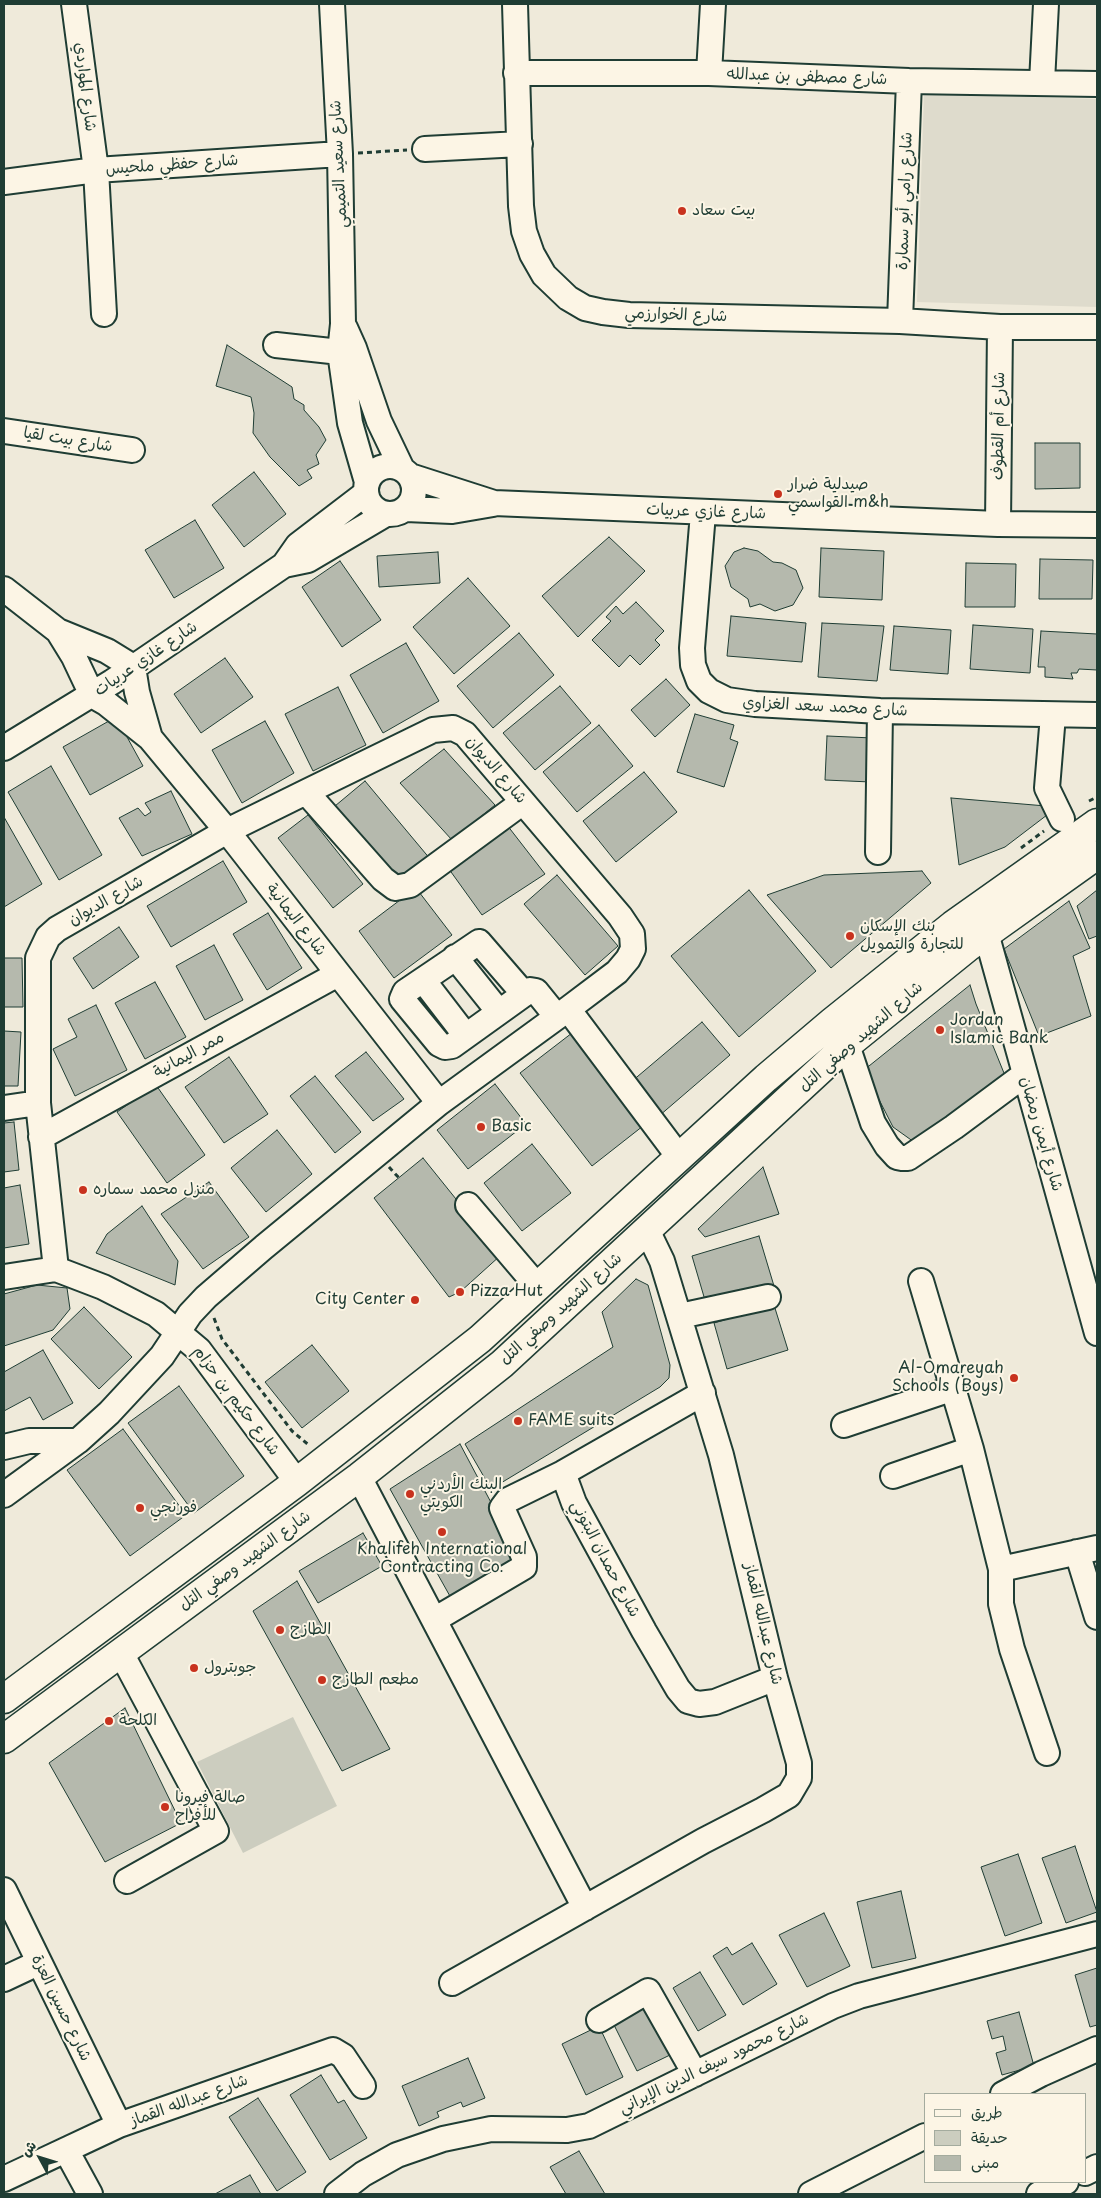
<!DOCTYPE html>
<html>
<head>
<meta charset="utf-8">
<style>
	body { margin:0 }
	#map { position:relative; width:1101px; height:2198px; overflow:hidden; background:#efeada; font-family:"Playpen Sans","Playpen Sans Arabic",sans-serif }
	canvas { display:block }
	.frame { position:absolute; inset:0; border:5px solid #1f3d34; pointer-events:none }
	.legend { position:absolute; left:924px; top:2093px; width:162px; height:90px; box-sizing:border-box; background:#fcf5e5; border:1px solid #a4ab9e; margin:0; padding:6px 9px; list-style:none; font-size:15px; color:#1f3d34 }
	.legend li { display:flex; align-items:center; gap:10px; height:25px }
	.legend b { width:25px; border:1px solid #a4ab9e }
	.north { position:absolute; left:15px; top:2133px; width:50px; height:50px; -webkit-text-stroke:4px #fcf5e5; paint-order:stroke; rotate:309deg; font-size:14px; font-weight:700; line-height:20px; text-align:center; color:#1f3d34 }
	.north::after { content:''; display:block; margin:auto; width:18px; height:22px; background:#1f3d34; clip-path:polygon(50% 0,100% 100%,50% 72%,0 100%) }
</style>
</head>
<body>
<div id="map">
<canvas width="1101" height="2198"></canvas>
<div class="frame"></div>
<ul class="legend">
<li><b style="height:6px;background:#fcf5e5"></b>طريق</li>
<li><b style="height:14px;background:#cccdbf"></b>حديقة</li>
<li><b style="height:14px;background:#b5b9ad"></b>مبنى</li>
</ul>
<div class="north">ش</div>
</div>
<script>
const c = document.querySelector('canvas').getContext('2d');
c.lineJoin = 'round';
function fill(path, color) {
  c.fillStyle = color;
  c.fill(path, 'evenodd');
}
function shape(rows) {
  const path = new Path2D();
  for (const r of rows) {
    if (r.length === 3) {
      path.moveTo(r[0] + r[2], r[1]);
      path.arc(r[0], r[1], r[2], 0, 2 * Math.PI);
      continue;
    }
    path.moveTo(r[0], r[1]);
    for (let i = 2; i < r.length; i += 2) path.lineTo(r[i], r[i + 1]);
  }
  return path;
}
function trace(path, color, width, dash) {
  c.strokeStyle = color;
  c.lineWidth = width;
  c.lineCap = dash ? 'butt' : 'round';
  c.setLineDash(dash || []);
  c.stroke(path);
}
function write(font, color, halo, rows, align = 'center') {
  c.font = font + ' "Playpen Sans","Playpen Sans Arabic",sans-serif';
  c.lineWidth = 4;
  c.setLineDash([]);
  c.textBaseline = 'middle';
  c.strokeStyle = halo;
  c.fillStyle = color;
  for (const [text, x, y, turn = 0] of rows) {
    c.save();
    c.translate(x, y);
    c.rotate((+turn || 0) * Math.PI / 180);
    c.textAlign = isNaN(turn) ? turn : align;
    if (halo) c.strokeText(text, 0, 0);
    c.fillText(text, 0, 0);
    c.restore();
  }
}
fill(shape([
	[924,94,1097,99,1097,307,917,302]
]), '#dedbcc');
fill(shape([
	[293,1717,337,1806,243,1853,197,1762]
]), '#cccdbf');
const building = shape([
	[227,345,292,387,294,399,304,405,304,410,319,427,326,440,316,455,319,464,307,470,312,478,299,486,270,457,253,433,254,413,251,397,216,386,227,345],
	[1035,443,1080,443,1080,488,1035,489,1035,443],
	[254,472,286,514,244,547,212,505,254,472],
	[195,520,224,568,174,598,145,550,195,520],
	[609,537,645,571,578,637,542,596,609,537],
	[744,548,758,551,773,562,782,563,796,570,803,588,793,605,775,611,760,604,750,607,748,599,731,587,725,566,734,552,744,548],
	[821,548,884,551,882,600,819,597,821,548],
	[438,552,440,583,379,587,377,556,438,552],
	[1040,559,1093,560,1092,599,1039,599,1040,559],
	[340,561,381,620,342,647,302,587,340,561],
	[966,563,1016,564,1015,607,965,607,966,563],
	[468,578,510,626,454,674,413,627,468,578],
	[636,602,664,631,655,640,660,645,640,665,630,655,619,667,592,640,611,621,606,617,616,606,623,614,636,602],
	[731,616,806,623,802,662,727,656,731,616],
	[822,623,884,626,877,681,818,677,822,623],
	[973,625,1033,629,1030,673,970,669,973,625],
	[894,626,951,630,948,674,890,670,894,626],
	[1041,631,1097,634,1097,670,1079,669,1077,673,1071,673,1073,679,1045,677,1045,667,1038,667,1041,631],
	[519,633,554,675,493,728,457,686,519,633],
	[406,643,439,701,383,733,350,675,406,643],
	[225,658,253,697,201,733,174,694,225,658],
	[666,679,690,705,655,737,631,710,666,679],
	[560,686,591,723,535,770,503,733,560,686],
	[338,687,366,745,313,771,285,714,338,687],
	[695,714,734,725,730,739,738,742,724,787,677,772,695,714],
	[116,717,143,766,90,795,63,747,116,717],
	[265,721,294,773,242,803,212,750,265,721],
	[599,725,633,766,577,812,543,772,599,725],
	[827,736,873,738,871,782,825,780,827,736],
	[444,749,495,805,452,840,400,783,444,749],
	[51,766,102,855,59,880,8,792,51,766],
	[644,772,677,812,616,862,583,821,644,772],
	[365,781,431,860,401,886,335,806,365,781],
	[171,791,192,834,142,856,119,818,138,808,145,816,151,812,145,803,171,791],
	[951,798,1046,806,1047,815,1005,847,959,865,951,798],
	[308,815,363,884,333,908,278,838,308,815],
	[4,817,42,884,4,907,4,817],
	[507,825,545,874,482,915,446,865,507,825],
	[223,861,247,902,171,947,147,906,223,861],
	[922,871,931,883,831,968,767,895,824,875,922,871],
	[557,875,618,946,585,975,524,904,557,875],
	[416,888,452,935,394,978,359,931,416,888],
	[749,890,816,971,739,1037,671,956,749,890],
	[1097,890,1097,936,1089,939,1077,906,1097,890],
	[1069,901,1090,948,1073,956,1091,1016,1039,1036,1004,949,1069,901],
	[268,913,302,968,267,990,233,934,268,913],
	[119,927,139,957,93,989,73,958,119,927],
	[214,945,243,1000,205,1020,176,966,214,945],
	[4,958,22,958,23,1007,4,1007,4,958],
	[155,982,186,1037,145,1059,115,1003,155,982],
	[970,985,976,1004,1006,1078,914,1142,893,1127,864,1070,970,985],
	[96,1005,127,1070,75,1096,53,1049,77,1037,68,1019,96,1005],
	[702,1022,730,1055,659,1116,631,1082,702,1022],
	[4,1031,21,1032,18,1086,4,1086,4,1031],
	[572,1033,643,1126,592,1166,520,1073,572,1033],
	[366,1052,404,1099,373,1121,335,1076,366,1052],
	[229,1057,268,1114,224,1143,185,1087,229,1057],
	[315,1076,361,1132,335,1153,290,1096,315,1076],
	[495,1084,526,1124,468,1169,437,1130,495,1084],
	[156,1085,205,1155,167,1183,117,1112,156,1085],
	[14,1122,19,1170,4,1172,4,1123,14,1122],
	[277,1130,312,1174,266,1212,231,1168,277,1130],
	[532,1144,571,1193,522,1231,484,1183,532,1144],
	[423,1158,501,1255,460,1292,449,1297,374,1198,423,1158],
	[763,1167,779,1214,705,1237,698,1229,763,1167],
	[209,1182,249,1237,203,1269,161,1214,209,1182],
	[20,1185,29,1244,4,1248,4,1188,20,1185],
	[142,1206,178,1261,175,1285,96,1253,107,1234,142,1206],
	[759,1236,774,1286,707,1307,692,1256,759,1236],
	[636,1279,648,1285,670,1365,669,1378,660,1387,491,1489,465,1444,613,1347,602,1312,636,1279],
	[37,1285,67,1288,70,1309,53,1330,4,1346,4,1294,37,1285],
	[774,1305,788,1350,727,1369,714,1323,774,1305],
	[84,1307,132,1357,99,1389,51,1339,84,1307],
	[312,1345,349,1391,302,1428,265,1382,312,1345],
	[43,1350,73,1403,43,1420,30,1397,4,1411,4,1372,43,1350],
	[179,1386,244,1476,194,1513,128,1423,179,1386],
	[123,1429,186,1515,130,1556,67,1470,123,1429],
	[460,1444,521,1559,451,1598,390,1489,460,1444],
	[363,1533,382,1566,318,1603,299,1571,363,1533],
	[297,1581,390,1749,342,1771,253,1611,297,1581],
	[125,1708,181,1823,105,1862,49,1763,125,1708],
	[1075,1846,1097,1912,1066,1923,1042,1858,1075,1846],
	[1018,1854,1042,1923,1005,1936,981,1867,1018,1854],
	[901,1891,916,1958,872,1968,857,1902,901,1891],
	[824,1913,850,1966,807,1987,779,1935,824,1913],
	[752,1943,777,1984,743,2005,713,1956,727,1947,732,1955,752,1943],
	[1097,1968,1097,2025,1090,2027,1075,1975,1097,1968],
	[700,1972,726,2015,698,2031,673,1988,700,1972],
	[646,2007,670,2055,637,2071,613,2023,646,2007],
	[1019,2012,1034,2066,1002,2075,996,2053,1006,2050,1003,2036,992,2039,987,2021,1019,2012],
	[599,2026,623,2077,586,2095,562,2044,599,2026],
	[468,2058,485,2098,463,2107,461,2102,437,2112,439,2117,419,2126,402,2086,468,2058],
	[321,2075,338,2103,344,2100,367,2138,330,2160,290,2095,321,2075],
	[258,2098,306,2172,277,2191,229,2117,258,2098],
	[579,2151,605,2194,566,2194,550,2167,579,2151],
	[250,2175,261,2194,215,2194,250,2175]
]);
fill(building, '#b5b9ad');
trace(building, '#1f3d34', 1);
const minor = shape([
	[74,4,96,170,104,314],
	[332,4,340,154,343,324,340,352,350,423,367,482],
	[515,4,521,206,524,231,532,254,544,275,568,298,585,308,603,312,629,315,900,321,1000,327,1097,327],
	[516,73,709,73,909,81,1097,84],
	[709,73,713,4],
	[1042,82,1046,4],
	[425,149,520,144],
	[4,182,96,170,340,154],
	[900,321,909,81],
	[345,328,354,348,379,421,402,469],
	[276,345,340,352],
	[4,431,132,450],
	[390,490,24],
	[410,476,494,503,998,524,1097,525],
	[406,509,452,511,493,504],
	[703,513,692,648,693,665,699,681,709,691,727,700,755,704,880,711,1097,715],
	[998,524,1000,327],
	[284,565,308,560,386,514],
	[4,589,58,631,107,651,133,667,137,692,150,738],
	[58,631,74,657,92,695,106,703,150,738,227,831,439,1103],
	[1053,715,1047,788,1062,819],
	[4,748,112,682,284,565,298,545,366,493],
	[306,792,383,879,395,888,410,885,523,802],
	[878,852,880,711],
	[986,933,1097,1333],
	[455,957,499,1012],
	[423,980,466,1036],
	[524,994,479,942,405,992,402,999,439,1044,445,1047,452,1046,530,990,536,991,557,1017],
	[568,1009,679,1157],
	[847,1045,873,1123,887,1146,897,1157,902,1158,908,1158,954,1127,1024,1075],
	[4,1108,38,1103],
	[41,1137,338,974],
	[468,1205,537,1286],
	[4,1277,56,1269,103,1287,156,1314,199,1350,297,1482],
	[921,1281,971,1449,1001,1569,1001,1604,1012,1649,1047,1753],
	[680,1316,768,1297],
	[703,1393,563,1473,574,1503,644,1631,678,1689,688,1701,699,1704,715,1702,775,1678],
	[844,1425,954,1388],
	[4,1447,29,1441,78,1441],
	[893,1476,971,1449],
	[359,1477,585,1908],
	[4,1495,78,1441,109,1413,162,1356,190,1314,206,1297,264,1247,439,1103,568,1009,617,972,628,959,633,949,632,934,620,916,465,734,453,728,433,730,306,792,227,831,57,929,48,937,38,958,38,1103,56,1269],
	[1077,1552,1097,1617],
	[1001,1569,1097,1548],
	[434,1620,524,1567,524,1557,502,1508,508,1500,563,1473],
	[121,1653,216,1831,127,1881],
	[4,1890,119,2125],
	[4,1979,38,1963],
	[452,1983,703,1841,763,1810,789,1795,799,1778,799,1763,775,1678,721,1455,662,1261,647,1230],
	[599,2020,648,1991,695,2074],
	[1003,2094,1041,2074,1097,2049],
	[66,2150,90,2194],
	[1085,2173,1097,2167],
	[4,2179,119,2125,333,2050,343,2056,363,2086],
	[337,2194,363,2174,397,2155,443,2139,491,2129,567,2130,589,2126,833,2006,859,1996,1097,1934],
	[811,2194,925,2136],
	[1039,2194,1066,2182]
]);
const major = shape([
	[4,1699,297,1482,480,1339,766,1078,832,1022,953,925,1097,823],
	[4,1739,359,1477,502,1364,847,1045,968,947,1097,855]
]);
trace(minor, '#1f3d34', 28);
trace(major, '#1f3d34', 31);
trace(shape([
	[358,153,407,150],
	[1089,801,1097,797],
	[1021,848,1044,831],
	[389,1167,399,1178],
	[214,1318,222,1339,292,1431,310,1446]
]), '#1f3d34', 3, [5, 4]);
trace(minor, '#fcf5e5', 24);
trace(major, '#fcf5e5', 28);
for (const [x, y, r, color] of [
	[682,211,5,"#c8321e"],
	[778,494,5,"#c8321e"],
	[850,936,5,"#c8321e"],
	[940,1030,5,"#c8321e"],
	[481,1127,5,"#c8321e"],
	[83,1190,5,"#c8321e"],
	[460,1292,5,"#c8321e"],
	[415,1300,5,"#c8321e"],
	[1014,1378,5,"#c8321e"],
	[518,1421,5,"#c8321e"],
	[410,1494,5,"#c8321e"],
	[140,1508,5,"#c8321e"],
	[442,1532,5,"#c8321e"],
	[280,1630,5,"#c8321e"],
	[194,1668,5,"#c8321e"],
	[322,1680,5,"#c8321e"],
	[109,1721,5,"#c8321e"],
	[165,1807,5,"#c8321e"]
]) {
  const dot = new Path2D();
  dot.arc(x, y, r, 0, 2 * Math.PI);
  c.fillStyle = color;
  c.fill(dot);
  trace(dot, '#fcf5e5', 2);
}
write('16px', '#1f3d34', '#fcf5e5', [
	["شارع مصطفى بن عبدالله",807,77,2],
	["شارع المواردي",85,87,83],
	["شارع سعيد التميمي",339,164,-93],
	["شارع حفظي ملحيس",172,165,-4],
	["شارع رامي أبو سمارة",905,201,-88],
	["شارع الخوارزمي",676,315,2],
	["شارع أم القطوف",999,426,-89],
	["شارع بيت لقيا",68,440,9],
	["شارع غازي عربيات",706,512,2],
	["شارع غازي عربيات",146,659,-34],
	["شارع محمد سعد الغزاوي",825,707,3],
	["شارع الديوان",496,770,49],
	["شارع الديوان",106,901,-30],
	["شارع اليمانية",296,920,52],
	["شارع الشهيد وصفي التل",861,1037,-41],
	["ممر اليمانية",189,1055,-29],
	["شارع أيمن رمضان",1041,1134,74],
	["شارع الشهيد وصفي التل",561,1309,-42],
	["شارع حكيم بن حزام",236,1401,53],
	["شارع حمدان البتوني",605,1559,62],
	["شارع الشهيد وصفي التل",245,1561,-36],
	["شارع عبدالله القماز",763,1624,77],
	["شارع حسين العزة",61,2008,64],
	["شارع محمود سيف الدين الإيراني",714,2064,-26],
	["شارع عبدالله القماز",189,2101,-20]
]);
write('16px', '#1f3d34', '#fcf5e5', [
	["بيت سعاد",692,211],
	["صيدلية ضرار",788,485],
	["القواسمي m&h",788,503],
	["بنك الإسكان",860,927],
	["للتجارة والتمويل",860,945],
	["Jordan",950,1021],
	["Islamic Bank",950,1039],
	["Basic",491,1127],
	["منزل محمد سماره",93,1190],
	["Pizza Hut",470,1292],
	["City Center",405,1300,"right"],
	["Al-Omareyah",1004,1369,"right"],
	["Schools (Boys)",1004,1387,"right"],
	["FAME suits",528,1421],
	["البنك الأردني",420,1485],
	["الكويتي",420,1503],
	["فورنجي",150,1508],
	["Khalifeh International",442,1550,"center"],
	["Contracting Co.",442,1568,"center"],
	["الطازج",290,1630],
	["جوبترول",204,1668],
	["مطعم الطازج",332,1680],
	["الكلحة",119,1721],
	["صالة فيرونا",175,1798],
	["للأفراح",175,1816]
], 'left');
</script>
</body>
</html>
